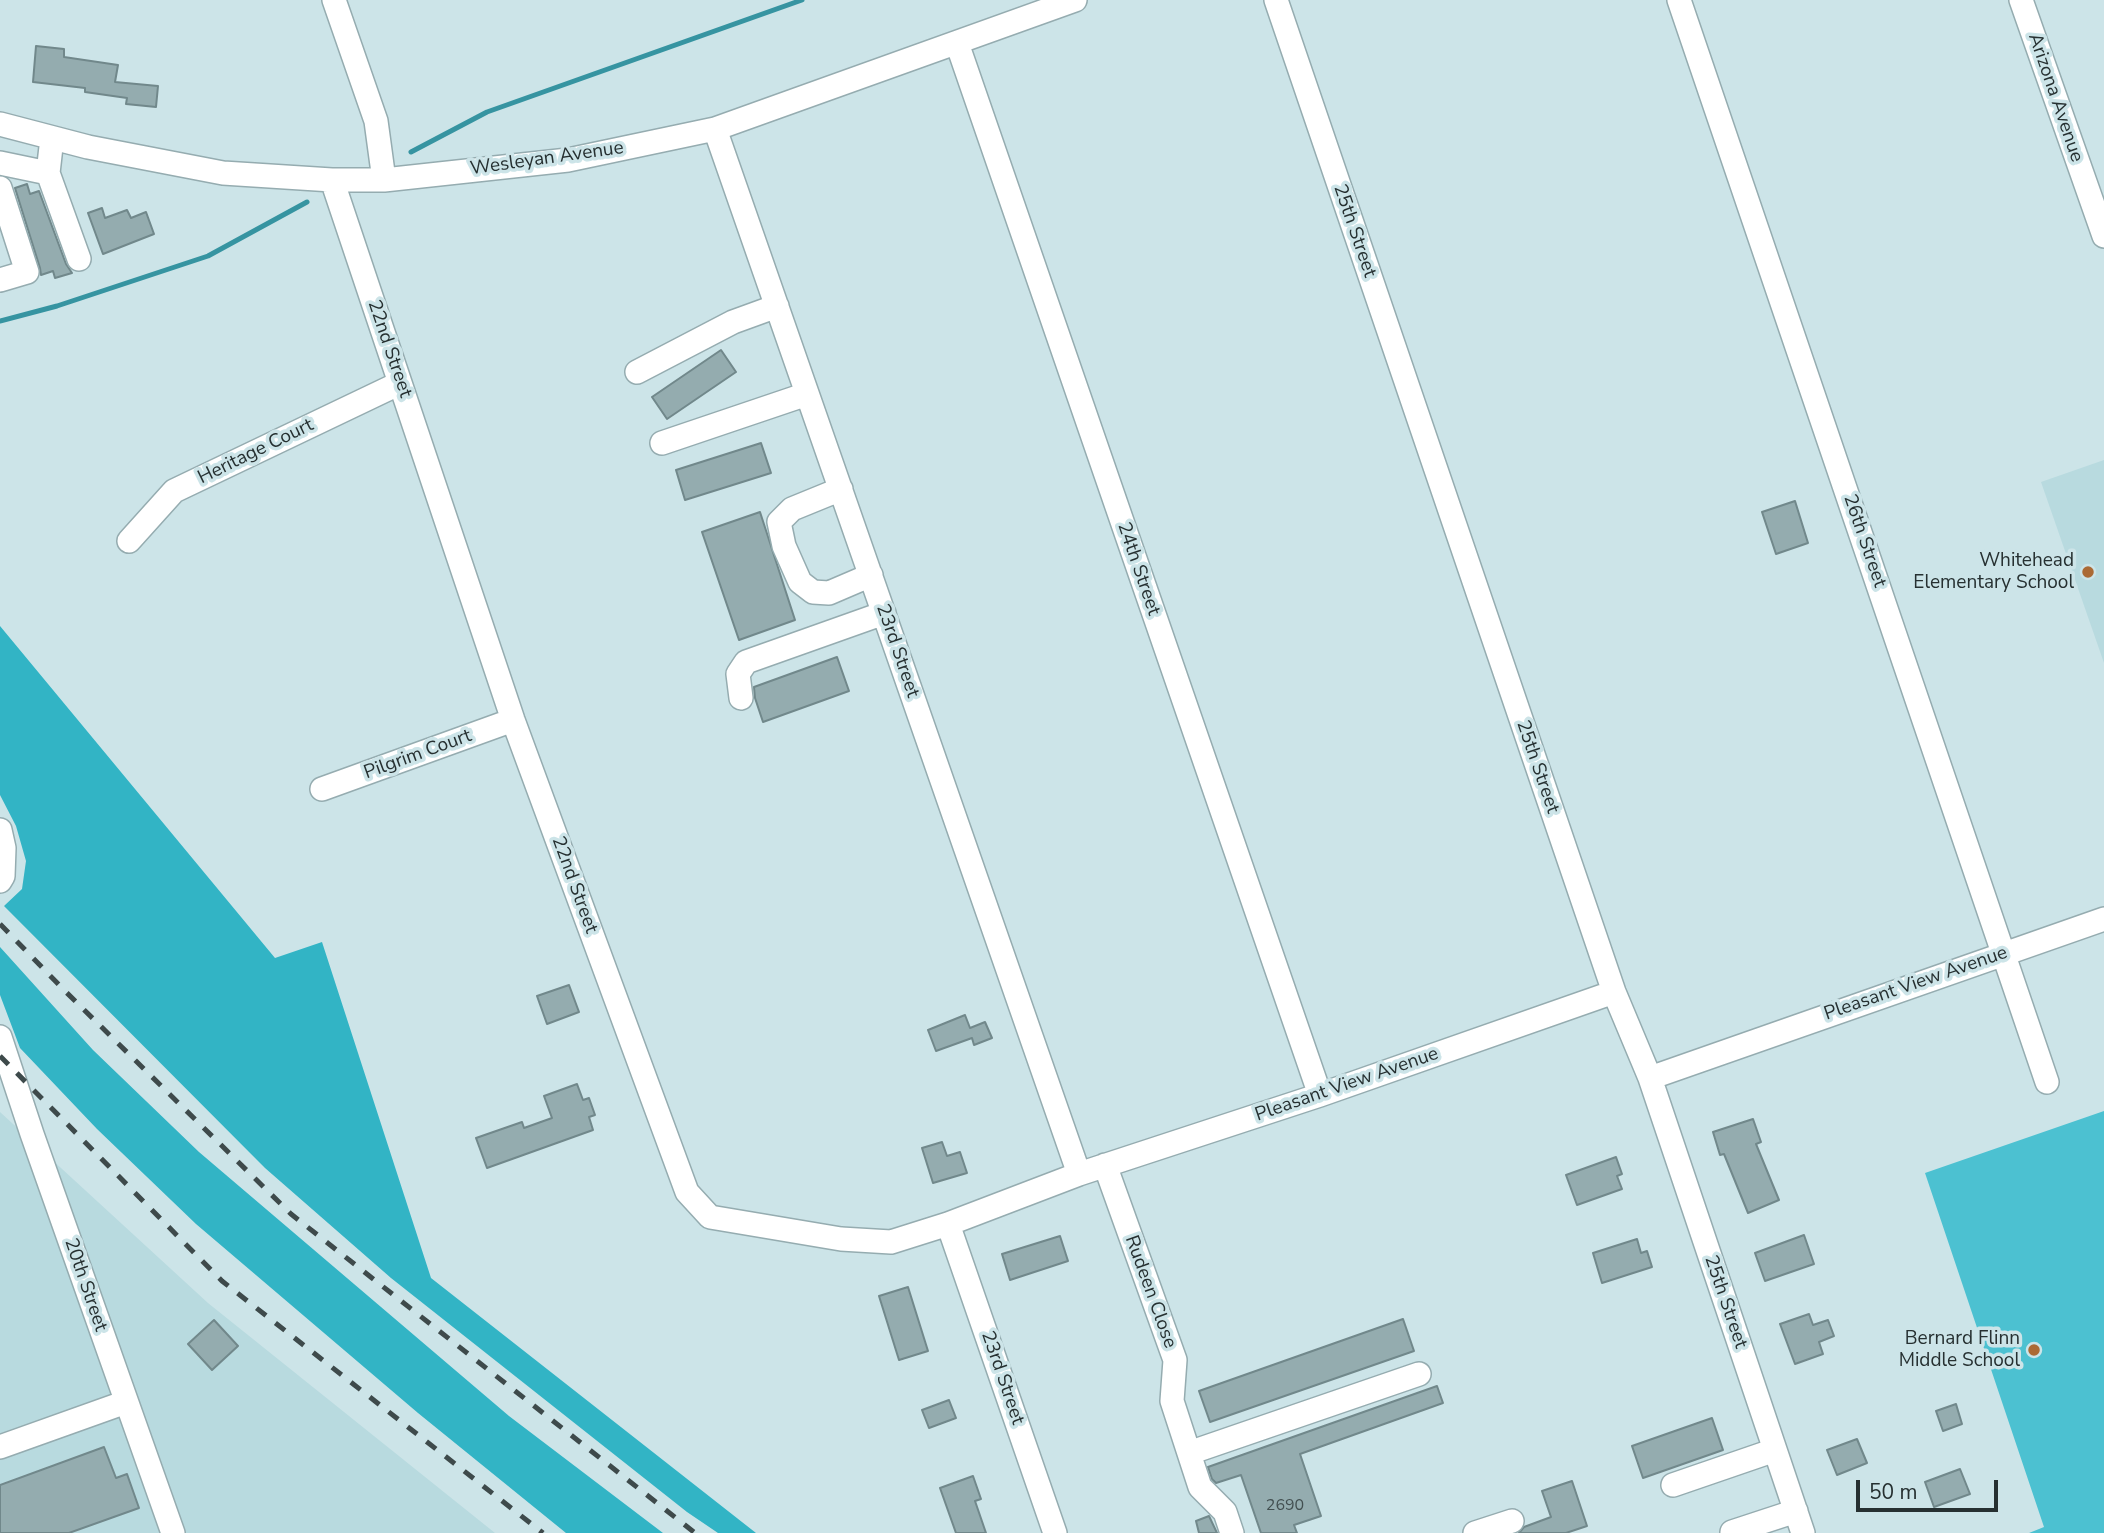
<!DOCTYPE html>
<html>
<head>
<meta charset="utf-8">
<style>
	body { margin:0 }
	#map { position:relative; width:2104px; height:1533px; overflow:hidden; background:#cce4e8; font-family:"Nunito Sans",sans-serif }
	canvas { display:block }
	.scale { position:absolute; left:1856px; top:1480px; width:142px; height:32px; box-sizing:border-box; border:4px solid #263031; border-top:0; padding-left:9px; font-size:21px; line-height:24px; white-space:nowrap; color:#263031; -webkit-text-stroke:5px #cce4e8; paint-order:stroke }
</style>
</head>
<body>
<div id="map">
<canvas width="2104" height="1533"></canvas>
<div class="scale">50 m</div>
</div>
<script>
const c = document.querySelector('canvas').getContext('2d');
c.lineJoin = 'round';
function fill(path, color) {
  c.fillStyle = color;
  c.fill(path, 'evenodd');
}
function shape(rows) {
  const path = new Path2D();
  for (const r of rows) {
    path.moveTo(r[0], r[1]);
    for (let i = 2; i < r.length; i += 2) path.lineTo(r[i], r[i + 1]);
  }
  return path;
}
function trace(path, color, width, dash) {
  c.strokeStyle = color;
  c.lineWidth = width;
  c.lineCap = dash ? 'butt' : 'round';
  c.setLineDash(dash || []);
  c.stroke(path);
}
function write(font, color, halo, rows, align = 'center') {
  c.font = font + ' "Nunito Sans",sans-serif';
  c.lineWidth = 7;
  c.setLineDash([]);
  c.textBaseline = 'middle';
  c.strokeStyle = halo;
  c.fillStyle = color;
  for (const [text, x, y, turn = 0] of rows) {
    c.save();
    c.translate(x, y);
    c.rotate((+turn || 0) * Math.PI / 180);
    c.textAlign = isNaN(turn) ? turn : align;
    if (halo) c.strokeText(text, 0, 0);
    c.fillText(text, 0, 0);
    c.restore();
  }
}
fill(shape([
	[2104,460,2104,663,2041,482],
	[0,1112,208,1303,495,1533,0,1533]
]), '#b8dadf');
fill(shape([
	[2104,1111,2104,1533,2029,1533,2044,1527,1925,1173]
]), '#4cc1d1');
fill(shape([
	[0,626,275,958,322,942,431,1278,756,1533,718,1533,687,1512,391,1278,265,1168,4,906,22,889,26,861,16,826,0,795],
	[0,947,93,1050,199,1152,509,1416,663,1533,566,1533,418,1413,196,1224,97,1129,20,1048,0,995]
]), '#32b4c5');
trace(shape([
	[411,152,487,112,802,0],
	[0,321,57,306,208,256,307,202]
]), '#3694a1', 5);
const building = shape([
	[36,46,64,49,64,57,118,65,115,82,158,86,156,107,126,104,127,98,85,92,85,88,33,82,36,46],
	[27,184,30,194,39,191,66,264,72,273,55,278,53,271,41,275,40,268,15,188,27,184],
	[102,208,105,218,127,210,131,218,146,212,154,234,103,254,88,213,102,208],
	[721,350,736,372,667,419,652,397,721,350],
	[761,443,771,473,685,500,676,470,761,443],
	[1795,501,1808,543,1776,554,1762,512,1795,501],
	[760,512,795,620,739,640,702,532,760,512],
	[837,657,849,691,763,722,755,698,754,687,837,657],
	[569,985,579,1012,547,1024,537,996,569,985],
	[965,1015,970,1028,985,1022,992,1038,974,1045,972,1038,936,1051,928,1030,965,1015],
	[577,1084,583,1100,589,1098,595,1115,589,1117,593,1130,487,1168,476,1138,522,1122,524,1128,552,1118,544,1096,577,1084],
	[1753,1119,1761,1142,1756,1144,1779,1200,1748,1213,1724,1154,1720,1155,1713,1132,1753,1119],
	[942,1142,947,1156,960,1152,967,1173,933,1183,922,1148,942,1142],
	[1616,1157,1622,1174,1617,1176,1622,1189,1577,1205,1566,1175,1616,1157],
	[1804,1235,1814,1264,1765,1281,1755,1253,1804,1235],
	[1060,1236,1068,1261,1010,1280,1002,1254,1060,1236],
	[1637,1239,1641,1253,1647,1251,1652,1267,1602,1283,1593,1253,1637,1239],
	[908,1287,928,1351,899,1360,879,1296,908,1287],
	[1809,1314,1813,1325,1828,1320,1834,1336,1819,1342,1823,1354,1795,1364,1780,1324,1809,1314],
	[1403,1319,1414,1351,1210,1422,1199,1391,1403,1319],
	[214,1320,238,1346,212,1370,188,1344,214,1320],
	[1437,1386,1443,1403,1300,1454,1321,1516,1294,1525,1297,1533,1261,1533,1241,1475,1216,1483,1212,1479,1208,1467,1437,1386],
	[949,1400,956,1418,929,1428,922,1410,949,1400],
	[1956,1404,1962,1424,1943,1431,1936,1411,1956,1404],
	[1712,1418,1723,1450,1643,1478,1632,1446,1712,1418],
	[1857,1439,1867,1463,1837,1475,1827,1450,1857,1439],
	[104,1447,116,1478,127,1474,139,1508,69,1533,0,1533,0,1485,104,1447],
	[1960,1469,1970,1494,1934,1507,1925,1482,1960,1469],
	[973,1476,981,1499,975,1501,986,1533,956,1533,940,1488,973,1476],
	[1572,1481,1587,1526,1566,1533,1519,1533,1524,1527,1551,1517,1542,1491,1572,1481],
	[1209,1516,1217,1533,1199,1533,1196,1521,1209,1516]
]);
fill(building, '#94acaf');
trace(building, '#71888b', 2);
const minor = shape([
	[334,0,376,121,384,180],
	[1276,0,1614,992,1650,1078,1803,1533],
	[1679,0,2047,1082],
	[2021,0,2104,236],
	[957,43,1320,1095],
	[0,124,88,147,223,173,332,180,384,180,568,160,715,129,1075,0],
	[715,129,1079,1174],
	[0,163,48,173,52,138],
	[48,173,79,259],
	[332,180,513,720,687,1192,710,1217,841,1239,891,1242,948,1224,1079,1174,1320,1095,1614,992],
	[0,188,27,272,0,280],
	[637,372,733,322,777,306],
	[662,443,807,394],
	[841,489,792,509,779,522,784,546,800,582,813,592,829,593,871,575],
	[129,541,174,491,400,383],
	[741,698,738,674,746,662,884,613],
	[322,789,513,720],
	[0,830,4,848,3,876,0,881],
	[0,1037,32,1134,173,1533],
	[1650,1078,2104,919],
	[1105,1165,1175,1360,1172,1401,1200,1487,1225,1512,1232,1533],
	[948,1224,1055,1533],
	[0,1447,126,1402],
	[1189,1453,1419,1374],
	[1673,1485,1775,1450],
	[1732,1532,1796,1511],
	[1475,1533,1512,1521]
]);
trace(minor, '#95acb0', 26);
trace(minor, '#fff', 23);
trace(shape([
	[0,924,65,991,291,1214,695,1533],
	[0,1056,222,1281,543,1533]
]), '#3e4a4b', 5, [12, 12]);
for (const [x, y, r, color] of [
	[2088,572,7,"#ab6a35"],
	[2034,1350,7,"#ab6a35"]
]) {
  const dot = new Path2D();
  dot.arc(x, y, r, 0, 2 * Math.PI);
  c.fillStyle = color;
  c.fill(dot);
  trace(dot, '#cce4e8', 2.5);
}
write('16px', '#424f50', null, [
	["2690",1285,1506]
]);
write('19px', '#263031', '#cce4e8', [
	["Arizona Avenue",2055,98,71],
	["Wesleyan Avenue",547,159,-8],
	["25th Street",1354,231,71],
	["22nd Street",389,349,71],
	["Heritage Court",256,452,-26],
	["26th Street",1864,541,71],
	["24th Street",1138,569,71],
	["23rd Street",897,651,71],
	["Pilgrim Court",418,755,-20],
	["25th Street",1537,767,71],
	["22nd Street",574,885,70],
	["Pleasant View Avenue",1916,984,-19],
	["Pleasant View Avenue",1347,1085,-19],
	["20th Street",85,1285,71],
	["Rudeen Close",1150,1292,70],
	["25th Street",1725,1302,71],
	["23rd Street",1002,1378,71]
]);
write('19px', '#263031', '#cce4e8', [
	["Whitehead",2074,561],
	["Elementary School",2074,583],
	["Bernard Flinn",2020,1339],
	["Middle School",2020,1361]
], 'right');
</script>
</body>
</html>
